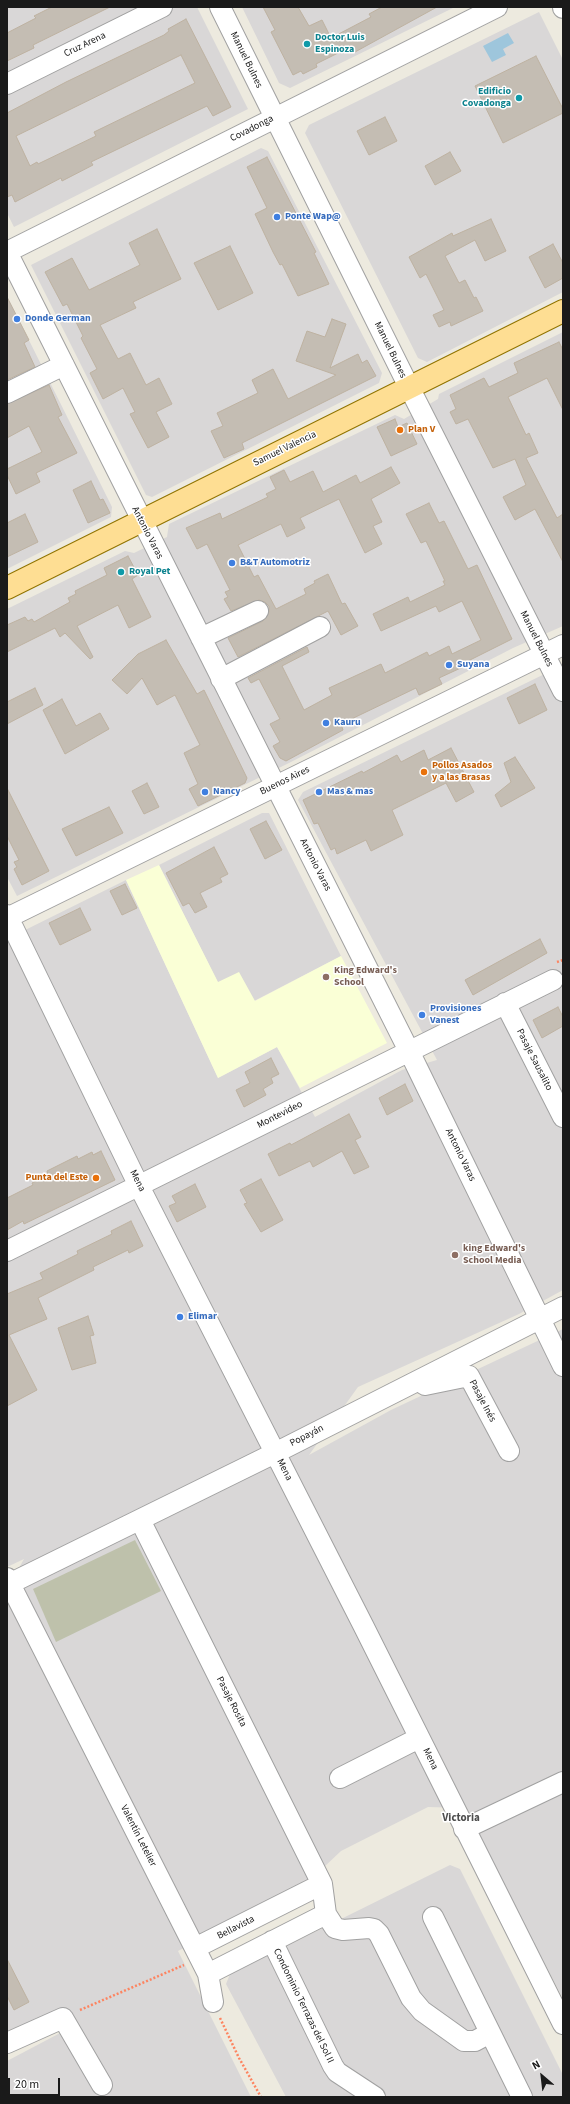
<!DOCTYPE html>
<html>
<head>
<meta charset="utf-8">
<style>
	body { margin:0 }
	#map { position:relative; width:570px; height:2104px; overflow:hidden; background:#edeadf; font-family:"Source Sans 3",sans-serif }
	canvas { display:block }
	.frame { position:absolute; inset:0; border:8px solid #1a1a1a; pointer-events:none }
	.north { position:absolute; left:522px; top:2056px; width:40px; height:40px; -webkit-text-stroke:3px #fff; paint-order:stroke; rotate:332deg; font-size:11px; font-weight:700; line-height:16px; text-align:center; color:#1a1a1a }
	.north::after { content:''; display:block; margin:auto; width:14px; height:18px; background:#1a1a1a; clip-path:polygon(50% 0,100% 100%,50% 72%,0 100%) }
	.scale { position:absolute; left:8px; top:2078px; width:52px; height:18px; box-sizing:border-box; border:2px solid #1a1a1a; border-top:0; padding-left:5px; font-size:12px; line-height:14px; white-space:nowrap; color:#1a1a1a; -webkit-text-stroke:3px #fff; paint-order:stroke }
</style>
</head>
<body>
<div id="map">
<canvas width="570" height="2104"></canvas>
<div class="frame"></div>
<div class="north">N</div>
<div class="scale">20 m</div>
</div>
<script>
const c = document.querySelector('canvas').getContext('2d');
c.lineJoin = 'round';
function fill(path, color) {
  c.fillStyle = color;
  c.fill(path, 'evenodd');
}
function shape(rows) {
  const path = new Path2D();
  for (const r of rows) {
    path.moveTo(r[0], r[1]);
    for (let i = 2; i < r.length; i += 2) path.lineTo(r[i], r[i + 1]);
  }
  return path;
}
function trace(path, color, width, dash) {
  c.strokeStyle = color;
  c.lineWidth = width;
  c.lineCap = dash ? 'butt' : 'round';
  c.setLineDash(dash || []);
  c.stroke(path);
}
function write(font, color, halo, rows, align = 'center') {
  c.font = font + ' "Source Sans 3",sans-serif';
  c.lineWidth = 3;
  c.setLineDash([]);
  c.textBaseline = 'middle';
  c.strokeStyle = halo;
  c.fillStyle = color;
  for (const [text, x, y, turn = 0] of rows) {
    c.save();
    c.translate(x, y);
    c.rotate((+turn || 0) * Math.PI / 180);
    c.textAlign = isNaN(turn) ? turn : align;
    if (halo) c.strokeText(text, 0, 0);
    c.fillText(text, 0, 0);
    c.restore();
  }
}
fill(shape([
	[7,7,197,7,248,109,14,227,7,213],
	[242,7,455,7,290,88,279,83],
	[539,12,563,60,563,292,427,362,418,358,305,133,309,125],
	[261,148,268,151,382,373,379,383,152,497,146,495,31,265],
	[7,296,112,507,111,517,7,569],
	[563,332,563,626,513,648,289,763,17,896,7,877,7,609,125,551,134,553,167,537,169,524,395,415,404,419,438,399,439,394],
	[563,665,563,1290,519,1314,358,1387,309,1455,391,1410,563,1329,563,1999,464,1808,428,1807,341,1851,304,1886,178,1951,251,2097,7,2097,7,2061,62,2032,49,2014,7,2031,7,1589,24,1559,7,1567,7,939,126,880,218,1078,277,1047,315,1117,402,1070,437,1060,298,800,303,792],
	[262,813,269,813,341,956,254,1001,218,983,159,865],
	[450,1865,460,1869,563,2075,563,2097,286,2097,226,1984,230,1974]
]), '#d9d7d7');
fill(shape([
	[159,865,218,982,239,972,255,1001,341,956,387,1043,300,1088,277,1047,218,1078,126,880]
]), '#faffd6');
fill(shape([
	[135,1540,161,1591,56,1642,33,1589]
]), '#bec1ab');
fill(shape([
	[508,33,514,43,503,49,506,55,492,62,483,46]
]), '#9ec6dc');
const building = shape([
	[52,7,110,7,33,45,34,48,7,61,7,33,36,18,34,16,52,7],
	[263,7,298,7,309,26,322,20,331,38,371,17,369,14,382,7,437,7,355,52,352,46,316,64,317,67,303,74,301,71,293,75,271,32,275,30,263,7],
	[186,19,231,107,213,116,207,106,91,162,93,165,62,181,61,178,15,202,12,195,7,197,7,113,66,82,164,35,169,31,168,29,186,19],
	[181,55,195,83,94,132,96,136,38,164,37,162,30,166,16,136,181,55],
	[536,56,563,109,563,113,503,143,475,86,536,56],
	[385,117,397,141,369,155,357,131,385,117],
	[450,152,461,171,435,185,425,166,450,152],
	[267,157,316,252,314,253,329,284,298,296,282,264,280,265,273,252,255,214,267,208,247,167,267,157],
	[491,219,506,251,485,261,475,240,445,256,459,283,465,280,474,298,476,297,483,311,451,326,450,322,439,327,433,315,444,310,426,274,420,278,409,257,452,233,453,236,491,219],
	[157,229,181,279,133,302,136,308,100,325,118,359,130,353,146,385,159,378,172,404,156,412,169,437,148,448,130,414,135,412,123,388,103,399,90,373,97,369,81,338,83,336,67,304,63,306,45,272,72,258,89,290,140,265,129,243,157,229],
	[553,244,563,263,563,278,545,288,529,257,553,244],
	[230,246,253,293,218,310,194,263,230,246],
	[7,297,29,340,24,343,35,367,7,380,7,297],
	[332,319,346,324,330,368,358,354,362,363,367,360,376,376,242,443,244,449,224,458,211,431,223,426,217,413,258,393,252,380,273,369,288,399,336,375,296,361,307,331,325,337,332,319],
	[559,342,563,350,563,410,547,378,508,397,526,435,529,433,538,453,526,458,557,518,563,514,563,562,535,509,515,520,503,497,526,485,515,459,493,468,468,419,456,424,450,412,456,409,450,395,484,378,489,387,518,373,514,363,559,342],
	[49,385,62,415,58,417,77,453,36,473,40,482,16,494,7,475,7,469,42,452,29,426,7,438,7,404,49,385],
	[395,419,398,427,407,423,417,444,391,456,377,427,395,419],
	[391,467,400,483,371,499,382,522,373,526,382,544,365,553,339,499,300,518,305,528,287,537,281,524,238,545,254,577,258,575,276,609,306,594,304,589,315,583,314,581,328,574,342,604,345,603,358,626,341,635,328,611,238,657,228,638,263,621,269,612,269,606,265,602,259,600,231,611,224,599,228,597,225,592,230,590,207,544,197,549,186,528,220,513,222,519,268,497,266,494,276,489,270,477,284,470,290,482,313,471,323,492,356,475,360,483,391,467],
	[91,481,100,500,103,499,110,513,88,523,73,490,91,481],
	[429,503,439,523,444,521,468,569,477,565,512,639,464,663,465,666,439,678,442,684,419,695,416,688,341,724,343,730,286,761,280,758,273,746,280,742,270,724,280,719,259,679,251,683,248,678,307,647,309,652,282,666,304,710,332,695,329,688,381,664,385,673,427,652,429,656,449,646,452,654,481,640,462,601,439,612,436,606,381,631,373,614,408,597,410,602,445,585,443,581,445,581,426,541,421,543,406,514,429,503],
	[25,514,38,542,7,557,7,523,25,514],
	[128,556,138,575,132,579,151,617,129,628,118,605,77,626,93,657,90,659,65,633,60,637,55,628,7,652,7,625,25,617,28,621,32,619,34,622,70,602,68,598,76,594,75,591,107,575,104,568,128,556],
	[166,640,197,694,204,690,247,778,245,783,198,806,189,789,198,784,184,753,200,745,175,695,157,705,142,678,127,694,112,680,138,654,166,640],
	[535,684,547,710,519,724,507,698,535,684],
	[35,688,43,705,7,724,7,702,35,688],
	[62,699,76,726,100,713,109,729,65,754,43,710,62,699],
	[451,748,474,792,456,802,446,783,392,810,403,835,371,851,366,840,337,854,335,848,331,850,318,823,314,824,303,800,362,771,363,773,397,755,401,762,424,750,428,760,451,748],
	[515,757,535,788,501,807,495,795,511,782,504,763,515,757],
	[147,783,159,807,144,814,132,791,147,783],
	[7,788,49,871,22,885,14,869,17,867,14,862,19,860,7,836,7,788],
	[109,807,123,833,76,856,62,829,109,807],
	[266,821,282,850,265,859,250,829,266,821],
	[214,847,228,874,220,878,222,882,200,893,207,907,195,913,189,903,183,906,166,873,214,847],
	[125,884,137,908,122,915,110,891,125,884],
	[80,908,91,930,60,945,49,923,80,908],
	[540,939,547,953,473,995,465,980,540,939],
	[558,1007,563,1017,563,1026,542,1038,533,1020,558,1007],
	[271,1058,279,1074,271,1078,273,1083,263,1089,266,1095,244,1107,236,1090,250,1083,245,1072,271,1058],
	[405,1084,413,1101,387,1115,379,1098,405,1084],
	[349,1114,361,1137,355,1140,369,1167,354,1174,342,1151,313,1167,310,1161,279,1176,268,1154,290,1143,291,1145,349,1114],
	[101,1151,115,1180,24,1224,23,1221,7,1230,7,1198,33,1185,32,1183,48,1175,47,1171,77,1156,78,1159,92,1152,93,1155,101,1151],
	[261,1179,283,1220,261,1232,244,1204,247,1203,240,1190,261,1179],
	[195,1184,206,1207,177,1222,169,1206,176,1203,172,1196,195,1184],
	[131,1221,143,1246,129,1253,128,1250,93,1267,94,1270,38,1298,47,1319,9,1335,37,1390,7,1406,7,1294,43,1279,40,1273,78,1254,77,1251,112,1234,111,1231,131,1221],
	[88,1316,94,1335,90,1336,96,1363,72,1370,58,1328,88,1316],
	[7,1959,29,2002,14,2010,7,1996,7,1959]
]);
fill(building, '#c4bdb3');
trace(building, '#beb2a1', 1);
const minor = shape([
	[220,7,409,387,563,691],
	[563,7,563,8],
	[7,84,162,7],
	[7,252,409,1051,563,1366],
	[7,252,497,7],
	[7,393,64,365],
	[201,638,258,611],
	[221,679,320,627],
	[7,915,139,1186,363,1625,563,2024],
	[7,918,563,645],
	[505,1003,563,1117],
	[7,1251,553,980],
	[421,1382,425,1385,469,1376,509,1451],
	[140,1520,322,1884,326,1914,208,1974],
	[7,1578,208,1974,213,2002],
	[7,1585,275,1453,563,1307],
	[340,1778,419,1738],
	[464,1829,563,1782],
	[326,1914,335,1928,343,1930,369,1928,374,1929,379,1934,411,1998,422,2011,464,2041,475,2041,490,2033],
	[433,1917,522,2097],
	[272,1941,333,2066,337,2072,375,2097],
	[195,1948,322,1884],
	[7,2043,63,2018,102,2085]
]);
const major = shape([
	[7,588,563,311]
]);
trace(minor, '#a1a1a1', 22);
trace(major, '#917400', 24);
trace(shape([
	[557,962,563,960],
	[80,2010,184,1965],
	[220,2018,239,2058,261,2097]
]), '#fd8460', 2.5, [2, 2]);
trace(minor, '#fff', 20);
trace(major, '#fede93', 22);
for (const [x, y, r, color] of [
	[307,44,4,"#0f9aa8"],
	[519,98,4,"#0f9aa8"],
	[277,217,4,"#3f7fe0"],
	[17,319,4,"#3f7fe0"],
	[400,430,4,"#e8710a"],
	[232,563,4,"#3f7fe0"],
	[121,572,4,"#0f9aa8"],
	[449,665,4,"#3f7fe0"],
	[326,723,4,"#3f7fe0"],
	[424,772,4,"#e8710a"],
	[205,792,4,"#3f7fe0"],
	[319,792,4,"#3f7fe0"],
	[326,977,4,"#8d6e63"],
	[422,1015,4,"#3f7fe0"],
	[96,1178,4,"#e8710a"],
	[455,1255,4,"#8d6e63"],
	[180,1317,4,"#3f7fe0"]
]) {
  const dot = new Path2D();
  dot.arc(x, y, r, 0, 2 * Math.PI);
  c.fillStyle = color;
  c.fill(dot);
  trace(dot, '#fff', 1.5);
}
write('bold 10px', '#0d838f', '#fff', [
	["Doctor Luis",315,38],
	["Espinoza",315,50],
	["Edificio",511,92,"right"],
	["Covadonga",511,104,"right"],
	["Royal Pet",129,572]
], 'left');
write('10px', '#1a1a1a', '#fff', [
	["Cruz Arena",85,45,-26],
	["Manuel Bulnes",246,60,64],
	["Covadonga",252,129,-27],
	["Manuel Bulnes",390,350,64],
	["Samuel Valencia",285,449,-26],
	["Antonio Varas",147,533,63],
	["Manuel Bulnes",536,639,63],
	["Buenos Aires",285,781,-26],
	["Antonio Varas",315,865,63],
	["Pasaje Sausalito",534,1060,63],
	["Montevideo",280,1115,-27],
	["Antonio Varas",460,1155,64],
	["Mena",137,1181,63],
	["Pasaje Inés",482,1401,62],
	["Popayán",307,1436,-27],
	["Mena",284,1470,63],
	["Pasaje Rosita",231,1702,63],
	["Mena",430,1759,64],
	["Valentín Letelier",138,1836,63],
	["Bellavista",236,1928,-27],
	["Condominio Terrazas del Sol II",303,2006,64]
]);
write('bold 10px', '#366cbe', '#fff', [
	["Ponte Wap@",285,217],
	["Donde German",25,319],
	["B&T Automotriz",240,563],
	["Suyana",457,665],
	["Kauru",334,723],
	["Nancy",213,792],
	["Mas & mas",327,792],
	["Provisiones",430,1009],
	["Vanest",430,1021],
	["Elimar",188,1317]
], 'left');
write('bold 10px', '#c56008', '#fff', [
	["Plan V",408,430],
	["Pollos Asados",432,766],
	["y a las Brasas",432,778],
	["Punta del Este",88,1178,"right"]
], 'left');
write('bold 10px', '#785e54', '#fff', [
	["King Edward's",334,971],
	["School",334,983],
	["king Edward's",463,1249],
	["School Media",463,1261]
], 'left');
write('bold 11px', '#4d4d4d', '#fff', [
	["Victoria",461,1819]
]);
</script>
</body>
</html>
